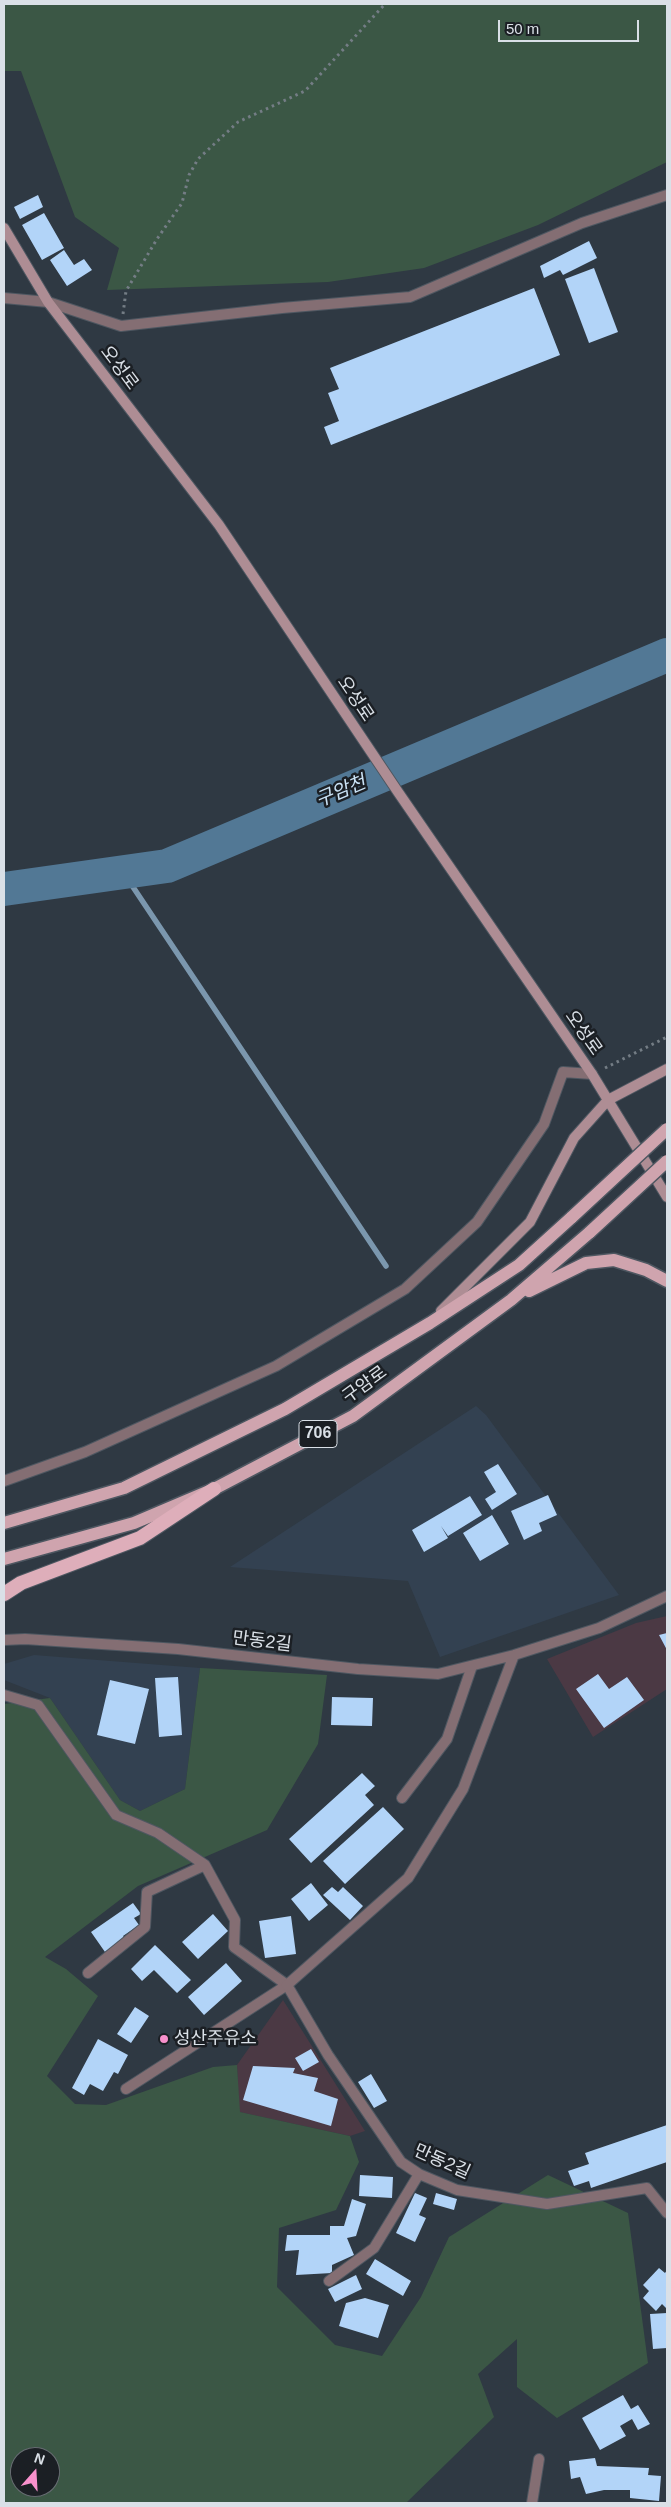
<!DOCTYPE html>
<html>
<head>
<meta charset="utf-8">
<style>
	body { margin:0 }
	#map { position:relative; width:671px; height:2507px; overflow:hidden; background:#2f3943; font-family:Arial,sans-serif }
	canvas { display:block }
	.frame { position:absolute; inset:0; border:5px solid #dae0e7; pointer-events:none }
	.north { position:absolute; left:10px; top:2447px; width:50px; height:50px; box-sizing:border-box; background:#1b1f24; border:1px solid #676c72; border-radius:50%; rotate:19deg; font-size:14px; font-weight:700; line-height:20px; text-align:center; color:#dae0e7 }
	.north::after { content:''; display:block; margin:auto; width:18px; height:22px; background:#f890cc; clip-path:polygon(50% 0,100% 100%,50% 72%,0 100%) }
	.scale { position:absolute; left:498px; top:20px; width:141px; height:22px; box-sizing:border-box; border:2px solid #dae0e7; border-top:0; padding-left:6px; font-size:15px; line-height:18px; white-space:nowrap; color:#dae0e7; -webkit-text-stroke:4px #1b1f24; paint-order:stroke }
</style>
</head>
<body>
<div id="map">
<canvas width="671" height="2507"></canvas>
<div class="frame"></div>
<div class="north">N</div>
<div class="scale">50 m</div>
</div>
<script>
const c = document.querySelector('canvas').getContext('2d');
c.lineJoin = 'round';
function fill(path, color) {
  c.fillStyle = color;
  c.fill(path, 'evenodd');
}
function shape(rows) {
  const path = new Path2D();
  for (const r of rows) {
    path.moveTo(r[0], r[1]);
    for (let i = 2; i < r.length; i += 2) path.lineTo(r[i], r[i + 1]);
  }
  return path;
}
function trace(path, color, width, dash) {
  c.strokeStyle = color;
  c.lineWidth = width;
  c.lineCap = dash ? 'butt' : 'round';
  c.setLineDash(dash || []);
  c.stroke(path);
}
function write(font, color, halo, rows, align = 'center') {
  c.font = font + ' Arial,"Noto Sans KR",sans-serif';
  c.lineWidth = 5;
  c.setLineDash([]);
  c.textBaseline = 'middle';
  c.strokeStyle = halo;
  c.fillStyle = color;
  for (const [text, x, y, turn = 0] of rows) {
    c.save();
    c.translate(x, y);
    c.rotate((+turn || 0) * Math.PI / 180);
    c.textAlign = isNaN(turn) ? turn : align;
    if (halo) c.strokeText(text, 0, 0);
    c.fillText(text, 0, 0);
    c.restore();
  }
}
fill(shape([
	[667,1616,667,1689,593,1737,547,1659,636,1623],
	[283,2000,365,2131,350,2136,239,2112,237,2065]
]), '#4b3944');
fill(shape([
	[476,1406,486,1415,619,1595,440,1657,408,1581,230,1567],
	[34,1655,200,1668,185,1789,140,1811,120,1800,50,1698,4,1680,4,1664]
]), '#334151');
fill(shape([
	[4,4,667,4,667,162,538,225,424,268,328,282,107,290,119,248,75,217,21,71,4,71],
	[200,1668,327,1675,318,1744,267,1830,138,1886,45,1957,66,1969,98,1996,47,2076,75,2104,106,2105,213,2067,237,2065,240,2112,350,2136,359,2162,336,2210,279,2228,277,2287,335,2345,382,2356,421,2297,449,2237,548,2175,628,2213,648,2363,557,2418,517,2387,517,2339,478,2374,494,2417,406,2503,4,2503,4,1704,50,1698,120,1800,140,1811,185,1789],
	[20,2457,50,2457,50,2487,20,2487]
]), '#3b5745');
trace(shape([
	[123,872,386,1266]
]), '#7b97ae', 5.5);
trace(shape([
	[4,889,167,866,667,655]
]), '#527895', 34);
fill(shape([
	[38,195,43,207,20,219,14,207],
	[44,213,64,248,42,260,22,225],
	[589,241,597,258,563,275,560,270,544,278,540,266],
	[64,250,74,265,84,259,92,270,67,286,50,260],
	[594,268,618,332,589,343,565,279],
	[534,288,560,355,331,445,324,427,339,421,328,393,339,389,330,368],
	[498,1464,517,1494,492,1510,485,1499,496,1492,484,1472],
	[548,1495,557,1515,539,1523,542,1531,524,1540,511,1511],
	[470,1496,482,1515,448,1536,441,1526,448,1538,424,1552,412,1530],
	[492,1515,509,1544,480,1561,463,1533],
	[667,1633,667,1650,659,1635],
	[598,1674,609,1689,627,1677,644,1700,604,1728,576,1689],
	[178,1677,182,1735,159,1737,155,1678],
	[110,1680,149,1689,135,1744,97,1735],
	[332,1697,373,1698,372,1726,331,1725],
	[362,1773,375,1786,365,1795,374,1805,311,1863,289,1839],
	[383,1807,404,1829,345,1884,323,1861],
	[311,1883,328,1905,309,1921,291,1899],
	[332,1887,338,1892,343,1887,363,1906,350,1920,323,1895],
	[133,1903,141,1914,134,1918,139,1925,123,1936,125,1939,105,1952,91,1932],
	[213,1914,228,1931,198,1959,182,1942],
	[291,1916,296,1954,265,1958,259,1921],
	[155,1945,191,1980,177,1993,154,1970,142,1981,131,1969],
	[226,1963,242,1981,204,2015,188,1997],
	[135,2007,149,2016,131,2043,117,2034],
	[98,2039,128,2055,118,2074,114,2072,103,2091,90,2084,84,2095,72,2088],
	[311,2049,319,2062,303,2071,295,2058],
	[253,2066,295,2068,293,2073,318,2078,314,2091,338,2099,331,2126,243,2100],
	[371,2074,387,2101,374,2108,358,2082],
	[667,2125,667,2162,591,2188,589,2181,574,2186,568,2171,589,2164,585,2153],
	[360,2175,393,2177,392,2198,359,2196],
	[415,2193,427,2198,419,2215,426,2218,415,2242,396,2233],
	[436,2193,457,2199,454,2210,433,2204],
	[352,2199,366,2204,356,2236,347,2238,354,2255,332,2265,332,2273,296,2275,299,2250,285,2251,287,2235,330,2235,330,2226,344,2226],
	[375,2259,411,2281,403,2296,366,2274],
	[659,2268,665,2273,667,2270,667,2306,666,2308,662,2304,656,2311,643,2298,649,2291,643,2285],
	[356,2275,362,2289,335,2302,328,2289],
	[365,2298,389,2305,378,2338,339,2326,346,2303],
	[667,2313,667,2348,653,2349,650,2314],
	[623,2395,631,2409,638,2405,650,2424,638,2430,632,2419,620,2426,626,2436,600,2450,582,2418],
	[595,2458,597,2466,649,2468,648,2475,661,2476,659,2501,630,2498,630,2490,604,2490,586,2494,580,2477,571,2479,569,2461]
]), '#b2d4f8');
const service = shape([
	[4,1695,38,1705,116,1815,158,1833,205,1865,235,1920,234,1947,287,1985,126,2089],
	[402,1798,447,1739,472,1666],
	[88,1973,145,1927,147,1892,205,1865],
	[532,2503,539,2459]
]);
const minor = shape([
	[4,298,48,302,121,326,282,308,410,297,582,223,667,195],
	[4,1481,85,1452,276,1366,405,1289,477,1222,544,1124,563,1072,592,1074],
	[4,1640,25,1639,178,1649,358,1669,438,1674,514,1655,599,1628,667,1596],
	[514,1655,463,1789,408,1878,287,1985,328,2055,401,2162,419,2174,457,2190,547,2204,647,2188,667,2213],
	[329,2281,374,2248,419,2174]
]);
const secondary = shape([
	[4,228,48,302,219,525,398,792,592,1074,667,1197],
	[441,1311,530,1222,574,1138,608,1100,667,1069]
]);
const primary = shape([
	[529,1291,586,1263,614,1260,646,1270,667,1281],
	[4,1523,124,1488,285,1409,430,1323,519,1265,572,1217],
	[4,1559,134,1523,214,1489,353,1416,511,1300,590,1232]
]);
const trunk = shape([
	[4,1594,21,1583,140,1538,214,1489]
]);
trace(service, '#4e5761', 12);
trace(minor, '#4e5761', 12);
trace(secondary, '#4e5761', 12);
trace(primary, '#4e5761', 15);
trace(trunk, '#4e5761', 16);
trace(shape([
	[123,314,126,291,157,239,182,203,189,175,198,159,238,122,305,91,385,4],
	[605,1068,667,1037]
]), '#747d85', 3, [2.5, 4]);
trace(service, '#846e73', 10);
trace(minor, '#846e73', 10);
trace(secondary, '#ae8d94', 10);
trace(primary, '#cfa4ae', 12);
trace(trunk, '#deaeba', 14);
const primaryBridge = shape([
	[572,1217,667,1129],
	[590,1232,667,1161]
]);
trace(primaryBridge, '#4e5761', 15, []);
trace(primaryBridge, '#cfa4ae', 12);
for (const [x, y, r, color] of [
	[164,2039,5,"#f890cc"]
]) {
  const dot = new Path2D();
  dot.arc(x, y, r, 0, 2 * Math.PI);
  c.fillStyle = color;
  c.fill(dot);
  trace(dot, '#1b1f24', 2);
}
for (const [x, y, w] of [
	[318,1434,38]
]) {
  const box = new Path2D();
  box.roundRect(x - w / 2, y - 13.5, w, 27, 4);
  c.fillStyle = '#1b1f24';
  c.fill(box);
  trace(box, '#dae0e7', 1);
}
write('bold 16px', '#dae0e7', null, [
	["706",318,1434]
]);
write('18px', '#dae0e7', '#1b1f24', [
	["오성로",119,368,53],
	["오성로",355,699,56],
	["오성로",583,1033,55],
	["구암로",365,1385,-36],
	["만동2길",262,1642,7],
	["만동2길",442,2162,24]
]);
write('18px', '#dae0e7', '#1b1f24', [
	["성산주유소",174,2039]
], 'left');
write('italic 19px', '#cbe3f6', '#1b1f24', [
	["구암천",341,792,-23]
]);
</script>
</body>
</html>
